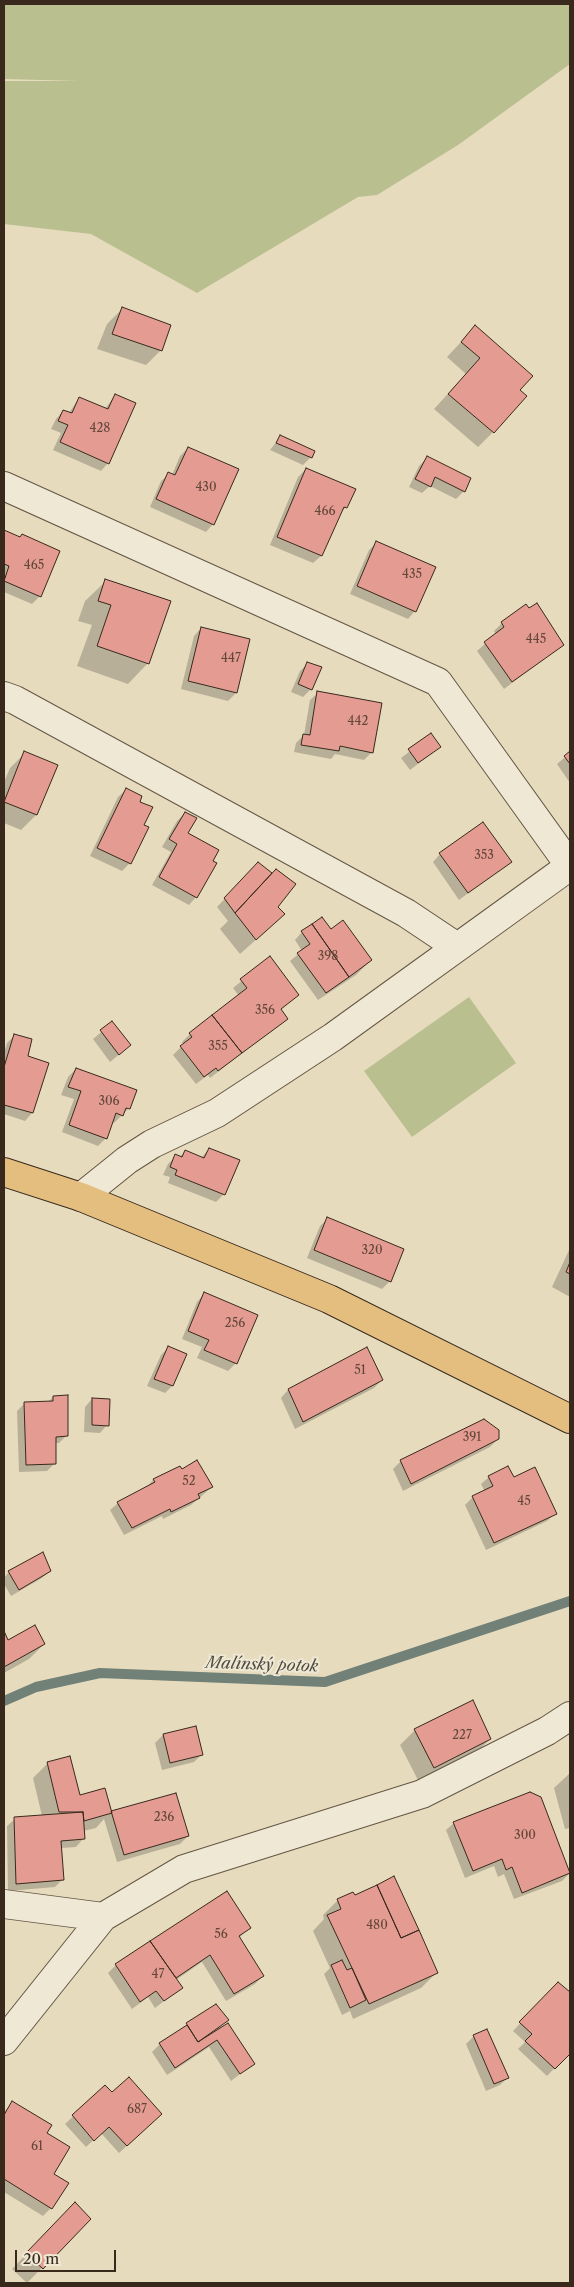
<!DOCTYPE html>
<html>
<head>
<meta charset="utf-8">
<style>
	body { margin:0 }
	#map { position:relative; width:574px; height:2287px; overflow:hidden; background:#e7dbbe; font-family:"Libre Caslon Text",serif }
	canvas { display:block }
	.frame { position:absolute; inset:0; border:5px solid #38291c; pointer-events:none }
	.scale { position:absolute; left:15px; top:2250px; width:101px; height:22px; box-sizing:border-box; border:2px solid #38291c; border-top:0; padding-left:6px; font-size:15px; line-height:18px; white-space:nowrap; color:#38291c; -webkit-text-stroke:4px #efe8d5; paint-order:stroke }
</style>
</head>
<body>
<div id="map">
<canvas width="574" height="2287"></canvas>
<div class="frame"></div>
<div class="scale">20 m</div>
</div>
<script>
const c = document.querySelector('canvas').getContext('2d');
c.lineJoin = 'round';
function fill(path, color) {
  c.fillStyle = color;
  c.fill(path, 'evenodd');
}
function shape(rows) {
  const path = new Path2D();
  for (const r of rows) {
    path.moveTo(r[0], r[1]);
    for (let i = 2; i < r.length; i += 2) path.lineTo(r[i], r[i + 1]);
  }
  return path;
}
function trace(path, color, width, dash) {
  c.strokeStyle = color;
  c.lineWidth = width;
  c.lineCap = dash ? 'butt' : 'round';
  c.setLineDash(dash || []);
  c.stroke(path);
}
function write(font, color, halo, rows, align = 'center') {
  c.font = font + ' "Libre Caslon Text",serif';
  c.lineWidth = 4;
  c.setLineDash([]);
  c.textBaseline = 'middle';
  c.strokeStyle = halo;
  c.fillStyle = color;
  for (const [text, x, y, turn = 0] of rows) {
    c.save();
    c.translate(x, y);
    c.rotate((+turn || 0) * Math.PI / 180);
    c.textAlign = isNaN(turn) ? turn : align;
    if (halo) c.strokeText(text, 0, 0);
    c.fillText(text, 0, 0);
    c.restore();
  }
}
fill(shape([
	[4,4,570,4,570,64,458,145,377,195,358,197,197,293,91,234,4,224,4,81,80,81,4,79],
	[469,997,516,1063,412,1137,364,1071]
]), '#b9bf8f');
fill(shape([
	[122,309,161,350,146,365,97,349,107,324],
	[475,327,518,390,493,432,478,447,434,409,466,374,447,357],
	[115,395,108,463,101,471,53,450,61,433,51,429,56,419,63,411,69,413,79,398,105,409],
	[280,437,311,457,303,465,270,450],
	[188,448,213,524,206,532,150,507,161,481,169,474,172,475,180,456],
	[427,458,464,491,456,499,430,486,422,493,409,487,419,466],
	[306,469,346,507,339,515,321,556,313,563,270,545,298,477],
	[4,532,19,538,40,596,32,604,4,592],
	[376,543,415,611,408,619,350,594,369,550],
	[106,581,148,663,128,684,77,666,92,625,78,621,85,601],
	[526,606,562,645,504,689,477,651,496,634,494,631,502,623],
	[201,628,249,640,236,693,228,701,181,689,194,636],
	[308,663,311,689,303,697,291,692,300,671],
	[318,693,372,752,364,760,335,754,331,759,294,752,296,743,304,735,310,700],
	[431,735,440,747,410,770,401,758],
	[25,753,57,766,36,815,21,830,4,823,4,782,10,768],
	[570,753,570,783,557,764],
	[126,790,138,802,143,826,147,828,130,863,122,871,90,856,118,797],
	[185,813,196,897,189,905,152,885,171,852,162,847,177,821],
	[440,854,510,862,459,900,433,862],
	[258,864,272,875,276,907,268,929,240,954,220,929,228,921,217,907],
	[302,932,371,960,356,975,318,1000,290,961,302,951,295,940],
	[270,958,298,994,280,1010,286,1019,210,1078,208,1075,196,1084,173,1055,184,1044,182,1042,190,1034,239,996,233,988],
	[112,1023,121,1053,110,1062,93,1039],
	[15,1035,27,1057,32,1113,25,1121,4,1114,4,1053,7,1043],
	[76,1069,128,1109,114,1123,112,1122,106,1138,98,1146,62,1132,74,1099,61,1095,68,1077],
	[209,1149,224,1194,216,1202,168,1183,170,1177,163,1175,168,1164,176,1156,179,1157,185,1152,201,1158],
	[327,1219,390,1281,382,1289,307,1258,320,1226],
	[570,1248,570,1297,552,1287],
	[204,1294,236,1363,228,1371,197,1358,202,1347,182,1339,197,1302],
	[169,1347,172,1386,165,1393,147,1386,161,1355],
	[366,1348,382,1380,374,1388,295,1429,281,1398,288,1390],
	[53,1397,67,1435,59,1443,55,1443,55,1463,47,1471,19,1472,17,1411,25,1403,47,1403],
	[92,1399,107,1425,100,1433,84,1432,85,1407],
	[498,1439,490,1447,403,1491,393,1469,401,1461],
	[179,1467,212,1487,191,1505,163,1519,162,1516,124,1535,110,1510,118,1503,146,1488,153,1480],
	[489,1477,513,1478,555,1514,547,1521,486,1550,465,1505,473,1497,485,1492,481,1484],
	[50,1571,42,1578,11,1596,4,1584,4,1578,9,1572],
	[4,1634,8,1641,44,1644,29,1659,4,1673],
	[195,1728,201,1755,194,1762,162,1770,155,1743,163,1735],
	[415,1730,490,1739,475,1754,419,1782,400,1745],
	[48,1763,80,1796,111,1812,188,1836,180,1844,117,1862,104,1819,96,1828,83,1831,83,1839,76,1847,61,1848,63,1879,55,1887,8,1891,7,1826,15,1819,42,1816,33,1778],
	[570,1773,570,1828,565,1829,554,1788],
	[454,1823,570,1873,562,1881,514,1899,504,1874,498,1877,494,1866,465,1878,446,1830],
	[226,1893,249,1928,239,1938,263,1976,255,1984,226,2001,202,1962,176,1980,181,1988,155,2008,148,1997,132,2009,108,1973,116,1965],
	[338,1900,436,1973,421,1988,353,2019,350,2011,342,2015,324,1974,330,1968,313,1931,324,1919,323,1915],
	[558,1983,570,1994,570,2052,547,2076,518,2049,525,2042,513,2031],
	[216,2006,227,2020,219,2028,253,2064,231,2081,209,2047,167,2075,152,2052,160,2044],
	[487,2030,508,2077,500,2085,486,2091,466,2044,474,2036],
	[105,2086,111,2094,153,2122,119,2153,101,2133,86,2147,65,2124],
	[12,2103,46,2133,52,2174,51,2208,43,2216,4,2192,4,2112],
	[60,2219,90,2219,27,2283,12,2269]
]), '#0003');
trace(shape([
	[4,1701,36,1687,100,1673,325,1682,570,1601]
]), '#718177', 10);
const building = shape([
	[122,307,171,325,162,351,112,334,122,307],
	[475,325,533,376,520,390,527,396,494,433,448,394,480,358,461,342,475,325],
	[115,394,136,403,109,464,60,442,68,425,58,421,63,410,72,413,79,397,108,409,115,394],
	[280,435,315,451,312,458,276,443,280,435],
	[188,447,239,469,214,525,156,499,168,472,175,475,188,447],
	[427,456,471,478,465,492,435,477,431,487,415,479,427,456],
	[306,468,356,489,347,508,344,507,322,556,277,537,306,468],
	[4,530,20,537,22,534,60,551,41,597,4,581,9,566,4,564,4,530],
	[376,541,436,567,416,612,357,586,376,541],
	[105,579,171,601,149,664,97,646,111,605,98,601,105,579],
	[537,603,564,645,512,682,484,642,504,627,501,622,526,604,529,608,537,603],
	[201,627,250,639,237,693,188,681,201,627],
	[307,662,322,667,312,690,298,684,307,662],
	[317,691,382,703,373,753,340,746,339,751,301,745,303,734,310,735,317,691],
	[431,733,441,747,418,763,408,749,431,733],
	[24,751,58,765,37,815,4,802,24,751],
	[570,751,570,764,564,756,570,751],
	[126,788,142,796,140,802,153,807,144,825,149,827,131,864,97,848,126,788],
	[185,812,197,818,188,833,219,850,213,861,217,863,197,898,159,877,177,844,169,839,185,812],
	[483,822,512,862,468,893,439,853,483,822],
	[258,862,272,873,235,913,224,898,258,862],
	[276,869,296,884,278,907,285,914,256,940,235,913,276,869],
	[322,917,331,929,343,920,372,960,349,977,312,924,322,917],
	[312,924,349,977,326,993,297,953,310,944,301,931,312,924],
	[270,956,299,995,281,1009,288,1019,242,1053,212,1015,247,988,240,979,270,956],
	[212,1015,242,1053,218,1071,216,1068,204,1077,180,1046,192,1037,189,1033,212,1015],
	[112,1021,131,1045,119,1055,100,1030,112,1021],
	[14,1034,32,1039,28,1056,49,1063,33,1113,4,1105,4,1067,14,1034],
	[76,1068,137,1090,130,1109,126,1108,123,1116,116,1113,107,1139,69,1125,81,1091,68,1087,76,1068],
	[209,1148,240,1160,225,1195,175,1175,177,1170,170,1167,175,1154,182,1157,185,1150,204,1158,209,1148],
	[327,1217,404,1249,391,1282,314,1250,327,1217],
	[570,1262,570,1274,566,1272,570,1262],
	[204,1292,258,1315,237,1364,204,1350,209,1340,188,1331,204,1292],
	[168,1346,187,1354,173,1386,154,1379,168,1346],
	[367,1347,383,1380,303,1422,288,1389,367,1347],
	[68,1395,68,1436,56,1437,56,1464,26,1465,24,1402,53,1401,53,1396,68,1395],
	[92,1398,110,1399,109,1426,92,1425,92,1398],
	[484,1419,499,1430,499,1439,411,1484,400,1460,484,1419],
	[197,1460,213,1487,198,1494,200,1498,171,1512,170,1509,132,1528,117,1502,155,1482,153,1479,180,1466,182,1469,197,1460],
	[508,1466,514,1477,535,1467,557,1514,494,1543,472,1496,493,1486,488,1476,508,1466],
	[43,1552,51,1571,19,1590,8,1571,43,1552],
	[35,1625,45,1644,4,1667,4,1631,8,1640,35,1625],
	[473,1700,491,1739,434,1768,414,1729,473,1700],
	[196,1726,203,1755,170,1763,163,1734,196,1726],
	[70,1756,80,1795,105,1788,112,1813,84,1821,83,1812,59,1812,47,1762,70,1756],
	[530,1792,541,1797,570,1873,522,1893,512,1867,506,1870,502,1859,473,1871,453,1822,530,1792],
	[176,1793,189,1836,124,1855,111,1811,176,1793],
	[83,1812,85,1839,61,1841,64,1880,16,1884,14,1817,83,1812],
	[394,1876,419,1930,401,1938,377,1885,394,1876],
	[377,1885,401,1938,419,1930,438,1973,369,2004,327,1915,341,1909,337,1899,353,1892,355,1895,377,1885],
	[227,1891,251,1928,239,1936,264,1976,234,1994,210,1955,176,1978,150,1941,227,1891],
	[150,1941,183,1988,164,2001,156,1991,140,2002,115,1964,150,1941],
	[342,1960,347,1970,352,1968,366,2000,350,2008,331,1965,342,1960],
	[558,1982,570,1992,570,2054,555,2069,525,2041,532,2034,519,2022,558,1982],
	[216,2004,229,2020,198,2042,186,2023,216,2004],
	[228,2023,255,2064,240,2074,217,2040,175,2068,159,2043,187,2025,198,2042,228,2023],
	[487,2029,509,2078,494,2084,473,2035,487,2029],
	[129,2077,162,2114,127,2146,109,2127,94,2141,72,2115,105,2085,112,2092,129,2077],
	[12,2101,52,2125,47,2133,70,2147,54,2174,69,2183,52,2209,4,2179,4,2115,12,2101],
	[75,2202,91,2219,43,2269,26,2253,75,2202]
]);
fill(building, '#e39b92');
trace(building, '#38291c', 1);
const minor = shape([
	[4,486,438,682,570,866],
	[4,696,15,700,406,913,457,947],
	[81,1197,127,1160,152,1144,217,1113,333,1037,570,866],
	[4,1904,103,1917],
	[4,2041,103,1917,184,1869,422,1794,547,1731,570,1716]
]);
const major = shape([
	[4,1172,81,1197,329,1299,570,1419]
]);
trace(minor, '#645644', 30);
trace(major, '#38291c', 30);
trace(minor, '#efe8d5', 28);
trace(major, '#e4be7f', 28);
write('12px', '#63463a', null, [
	["428",100,429],
	["430",206,488],
	["466",325,512],
	["465",34,566],
	["435",412,575],
	["445",536,640],
	["447",231,659],
	["442",358,722],
	["353",484,856],
	["398",328,957],
	["356",265,1011],
	["355",218,1047],
	["306",109,1102],
	["320",372,1251],
	["256",235,1324],
	["51",360,1371],
	["391",472,1438],
	["52",189,1482],
	["45",524,1502],
	["227",462,1736],
	["236",164,1818],
	["300",525,1836],
	["480",377,1926],
	["56",221,1935],
	["47",158,1975],
	["687",137,2110],
	["61",37,2147]
]);
write('italic 16px', '#504e42', '#efe8d5', [
	["Malínský potok",262,1665,2]
]);
</script>
</body>
</html>
